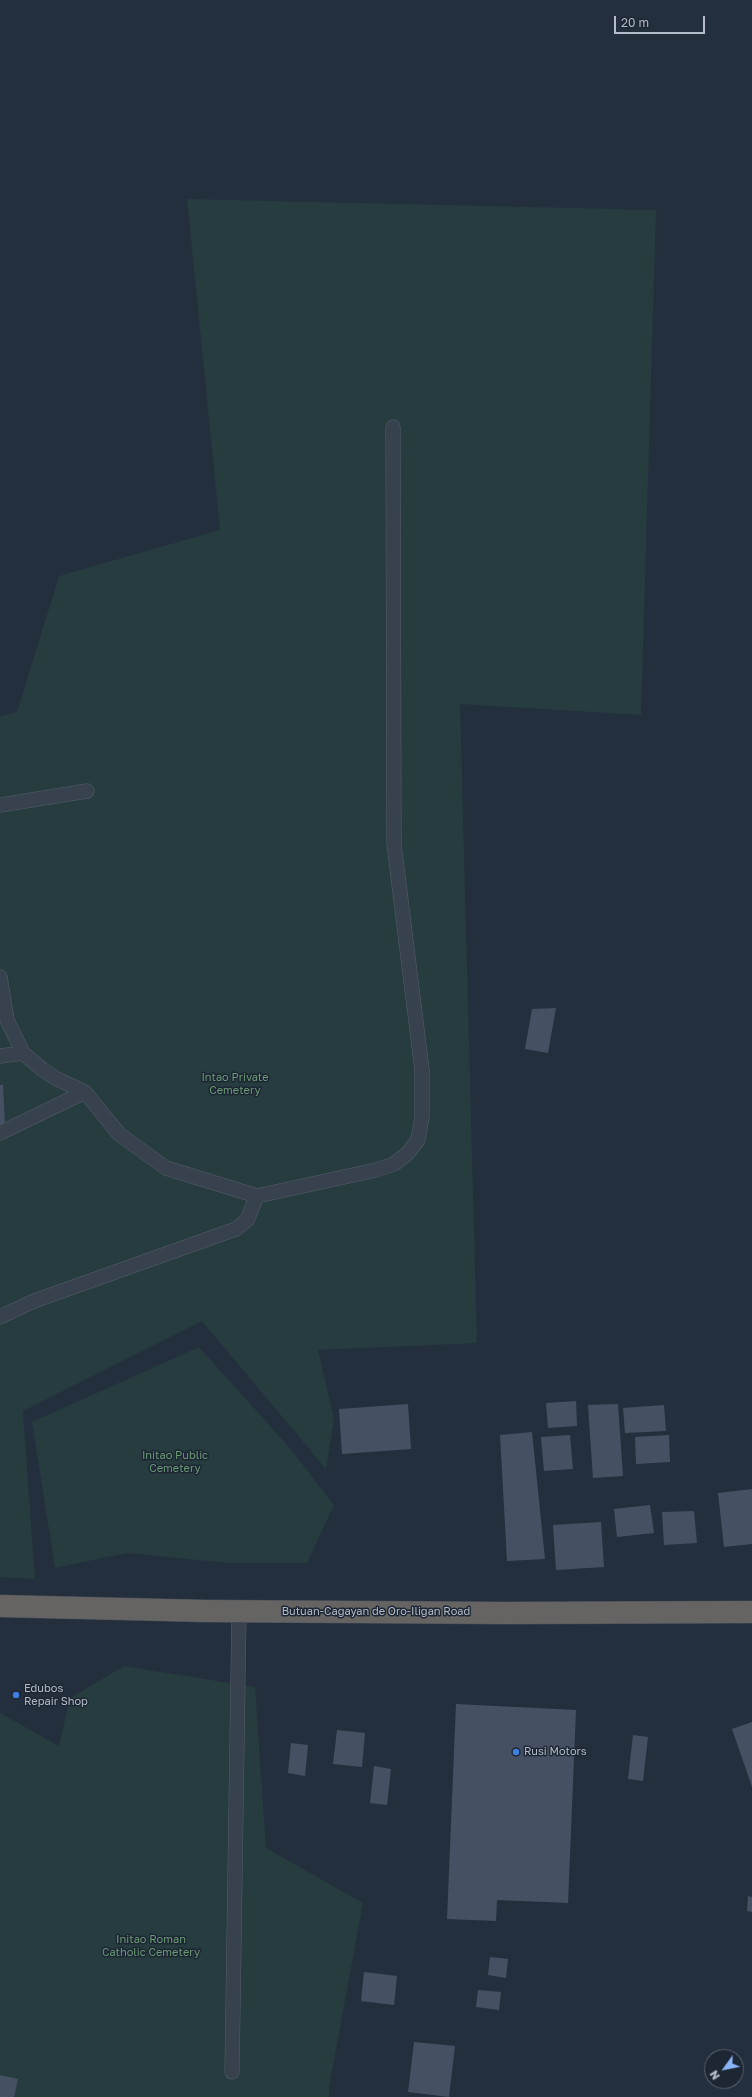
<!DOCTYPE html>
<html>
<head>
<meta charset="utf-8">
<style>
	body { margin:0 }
	#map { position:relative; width:752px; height:2097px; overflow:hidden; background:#242f3e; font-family:"Golos Text",sans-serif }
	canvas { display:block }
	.north { position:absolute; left:704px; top:2049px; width:40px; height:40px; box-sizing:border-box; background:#1d2633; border:1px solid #59626f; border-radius:50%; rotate:237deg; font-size:11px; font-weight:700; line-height:16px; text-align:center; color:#b4bcc9 }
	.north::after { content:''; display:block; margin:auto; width:14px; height:18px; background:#8ab4f8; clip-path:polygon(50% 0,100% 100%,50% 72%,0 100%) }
	.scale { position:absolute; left:614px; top:16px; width:91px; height:18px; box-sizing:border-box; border:2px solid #b4bcc9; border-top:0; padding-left:5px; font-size:12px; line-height:14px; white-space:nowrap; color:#b4bcc9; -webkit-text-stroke:3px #1d2633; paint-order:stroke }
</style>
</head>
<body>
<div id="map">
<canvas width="752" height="2097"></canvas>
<div class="north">N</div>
<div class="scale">20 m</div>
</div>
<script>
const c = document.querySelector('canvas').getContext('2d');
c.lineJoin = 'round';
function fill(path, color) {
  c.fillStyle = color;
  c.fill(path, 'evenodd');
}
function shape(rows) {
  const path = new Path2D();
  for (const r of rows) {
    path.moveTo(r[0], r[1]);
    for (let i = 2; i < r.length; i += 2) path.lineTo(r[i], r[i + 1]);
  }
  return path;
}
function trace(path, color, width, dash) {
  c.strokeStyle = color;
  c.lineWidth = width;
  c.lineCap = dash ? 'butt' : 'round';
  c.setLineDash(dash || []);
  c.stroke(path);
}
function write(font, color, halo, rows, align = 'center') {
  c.font = font + ' "Golos Text",sans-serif';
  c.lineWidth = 3;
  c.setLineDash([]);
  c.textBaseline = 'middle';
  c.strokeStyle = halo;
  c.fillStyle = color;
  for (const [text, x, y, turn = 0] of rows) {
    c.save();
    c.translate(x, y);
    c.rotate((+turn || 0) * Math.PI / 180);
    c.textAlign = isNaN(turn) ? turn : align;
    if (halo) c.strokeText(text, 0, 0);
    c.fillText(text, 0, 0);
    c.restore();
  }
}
fill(shape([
	[187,199,656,210,641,715,460,704,477,1343,318,1350,334,1419,326,1469,202,1321,23,1411,35,1579,0,1577,0,716,17,712,59,576,220,530],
	[199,1347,288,1446,334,1505,307,1563,228,1563,127,1553,55,1568,32,1422],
	[124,1666,255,1687,266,1848,363,1903,329,2087,329,2097,0,2097,0,1713,59,1746,70,1698]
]), '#263c3f');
fill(shape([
	[556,1008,548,1053,525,1049,532,1009],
	[0,1085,3,1085,5,1126,0,1126],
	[576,1401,577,1426,548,1428,546,1403],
	[408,1404,411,1449,342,1454,339,1409],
	[618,1404,623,1476,593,1478,588,1405],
	[664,1405,666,1431,625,1433,623,1408],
	[532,1432,545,1559,507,1561,500,1435],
	[570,1435,573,1469,544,1471,541,1437],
	[669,1435,670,1462,636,1464,635,1437],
	[752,1489,752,1544,724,1547,718,1493],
	[650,1505,654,1533,617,1537,614,1509],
	[694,1511,697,1543,664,1545,662,1512],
	[601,1522,604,1567,556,1570,553,1525],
	[456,1704,576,1710,568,1903,497,1900,496,1921,447,1919],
	[752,1722,752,1787,732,1729],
	[337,1730,365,1733,362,1767,333,1764],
	[633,1735,648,1737,643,1781,628,1779],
	[291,1743,308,1745,305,1776,288,1773],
	[374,1766,391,1769,387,1805,370,1803],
	[748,1896,752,1897,752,1912,747,1911],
	[490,1957,508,1959,506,1978,488,1975],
	[364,1972,397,1976,394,2005,361,2001],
	[478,1990,501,1992,499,2010,476,2007],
	[414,2042,455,2046,449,2097,408,2092],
	[0,2075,18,2079,14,2097,0,2097]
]), '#455162');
const service = shape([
	[0,805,87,791],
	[0,977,7,1020,23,1053,43,1070,57,1079,85,1092,119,1134,166,1168,257,1196,247,1220,236,1229,34,1301,0,1317],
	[0,1056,23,1053],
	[0,1133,85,1092],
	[257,1196,376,1170,394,1164,407,1154,418,1140,422,1117,422,1070,394,844,393,427],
	[232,2072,239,1611]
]);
const trunk = shape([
	[0,1606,206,1611,506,1613,752,1612]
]);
trace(service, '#565f6c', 15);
trace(trunk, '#434c59', 23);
trace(service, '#38414e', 14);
trace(trunk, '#656462', 22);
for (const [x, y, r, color] of [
	[16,1695,4,"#3f7fe0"],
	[516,1752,4,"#3f7fe0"]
]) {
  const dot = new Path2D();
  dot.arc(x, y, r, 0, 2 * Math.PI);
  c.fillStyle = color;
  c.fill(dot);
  trace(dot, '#1d2633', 1.5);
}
write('11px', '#6b9a76', '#1d2633', [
	["Intao Private",235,1078],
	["Cemetery",235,1091],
	["Initao Public",175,1456],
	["Cemetery",175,1469],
	["Initao Roman",151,1940],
	["Catholic Cemetery",151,1953]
]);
write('11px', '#b4bcc9', '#1d2633', [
	["Butuan-Cagayan de Oro-Iligan Road",376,1612]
]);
write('11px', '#b4bcc9', '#1d2633', [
	["Edubos",24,1689],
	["Repair Shop",24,1702],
	["Rusi Motors",524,1752]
], 'left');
</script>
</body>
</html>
